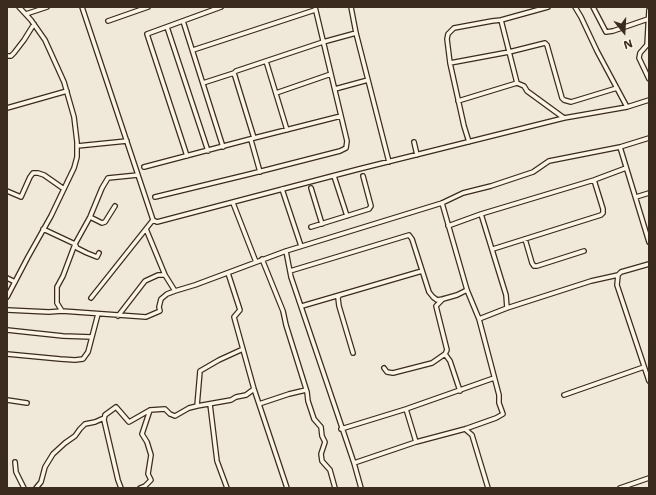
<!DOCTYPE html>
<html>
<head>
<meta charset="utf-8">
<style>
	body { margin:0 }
	#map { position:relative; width:656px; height:495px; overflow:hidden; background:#f0e9d9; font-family:"Shantell Sans",sans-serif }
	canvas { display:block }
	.frame { position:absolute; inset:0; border:8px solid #3b2a1e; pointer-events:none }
	.north { position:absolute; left:604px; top:12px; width:40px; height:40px; -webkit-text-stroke:3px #fcf5e5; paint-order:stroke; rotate:162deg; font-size:11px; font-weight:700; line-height:16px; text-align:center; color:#3b2a1e }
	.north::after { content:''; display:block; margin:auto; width:14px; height:18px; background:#3b2a1e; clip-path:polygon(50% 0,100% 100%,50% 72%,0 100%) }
</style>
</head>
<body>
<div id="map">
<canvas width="656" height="495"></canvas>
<div class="frame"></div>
<div class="north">N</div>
</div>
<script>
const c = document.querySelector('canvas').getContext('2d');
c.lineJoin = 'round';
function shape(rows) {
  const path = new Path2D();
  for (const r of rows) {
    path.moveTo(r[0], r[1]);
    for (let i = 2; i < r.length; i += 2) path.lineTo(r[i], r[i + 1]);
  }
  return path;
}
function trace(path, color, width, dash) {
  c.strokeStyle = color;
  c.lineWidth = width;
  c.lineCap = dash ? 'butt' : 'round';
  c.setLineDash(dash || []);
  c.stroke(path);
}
const minor = shape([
	[82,7,153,220,157,222,359,169,564,118,627,107,649,100],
	[351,7,356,33,389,162],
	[575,7,581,17,597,51,627,107],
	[593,7,606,32,613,31,648,19],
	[649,10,647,45,640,53,639,58,649,79],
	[26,14,47,7],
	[501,20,517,83],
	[108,21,148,7],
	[183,21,223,147],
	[167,27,208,151],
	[193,50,315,10],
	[7,56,11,56,14,53,24,40,34,24],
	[266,61,287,130],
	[450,63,509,52,545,43,547,45,562,98,564,100,571,102,617,88],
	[203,83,234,73],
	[335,89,368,80],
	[276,93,331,74],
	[458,101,517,83,524,86,527,91,564,118],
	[7,108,67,91],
	[341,116,254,138,234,73,236,71,323,42,356,33],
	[251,140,260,172],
	[414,142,417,155],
	[469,142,464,126,450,63,447,39,448,34,454,28,492,21,501,20,548,7],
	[77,146,127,141],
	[620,147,649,242],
	[187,156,147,34,221,7],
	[144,167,254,138],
	[334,176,347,216],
	[311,188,322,224],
	[282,189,301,246],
	[7,191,21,197,30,177,33,173,38,173,44,175,64,189],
	[155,197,250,174,340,151,346,148,347,141,315,7],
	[636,197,649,193],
	[233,203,256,262],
	[481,214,594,180,626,168],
	[90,217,102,223,105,222,115,206],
	[448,226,481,214,506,295,507,308],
	[311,227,369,209,371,206,363,176],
	[43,229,75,244,77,248,87,253,97,257,99,253],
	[146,229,165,275,175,291,195,285,286,251,442,203,463,193,491,186,533,172,549,161,620,147,649,138],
	[525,239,532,263,534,266,537,266,584,251],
	[493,249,601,215,603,213,603,209,594,180],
	[286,251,291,277,354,463],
	[262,259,283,311,286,325,307,392,308,401,314,419,321,427,322,436,325,442,321,454,322,461,330,470,335,488],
	[290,271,409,235,412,239,429,292,433,297,437,300,443,299,457,295,467,290],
	[228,273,240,310,234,317,254,389,287,488],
	[618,275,617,285,649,381],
	[7,278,15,282],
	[339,296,338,298,339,306,353,353],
	[7,297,28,257,51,216,74,168,77,157,77,142,74,117,64,82,45,40,31,20,19,7],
	[91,298,153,220],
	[302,306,422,271],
	[7,310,49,312,62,311,146,317,160,311,159,307,161,299,167,294,175,291],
	[62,311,57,303,57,287,63,276,75,244,90,217,102,188,108,178,138,175],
	[118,316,145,281,158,275,165,275],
	[479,319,507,308,591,281,618,275,621,272,649,264],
	[7,330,63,336,92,337],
	[7,354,60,359,75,360,83,359,88,352,98,314],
	[445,354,450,361,460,391],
	[384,368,387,372,393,373,432,363,445,354,447,350,436,306,443,299],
	[564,395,644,367],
	[7,400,27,403],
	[210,404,217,461,227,488],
	[259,404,289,394,306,390],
	[197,406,200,371,219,360,243,349],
	[406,409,416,442],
	[341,429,406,409,494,378],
	[465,429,472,435,488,488],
	[15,462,16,472,24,488],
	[36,488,41,482,45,467,53,454,65,443,75,436,80,429,85,424,95,422,104,418],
	[121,488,118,480,104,420,105,415,116,407,129,422,150,410,165,409,170,414,175,416,189,408,197,406,231,400,236,397,246,395,254,389],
	[140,488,145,486,151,480,148,474,151,455,147,442,142,434,150,410],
	[361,488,354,463,416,442,465,429,496,418,503,414,499,403,499,395,479,319,467,290,442,203],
	[620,488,649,478]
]);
trace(minor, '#3b2a1e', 6);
trace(minor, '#fcf5e5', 3.5);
</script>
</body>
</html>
